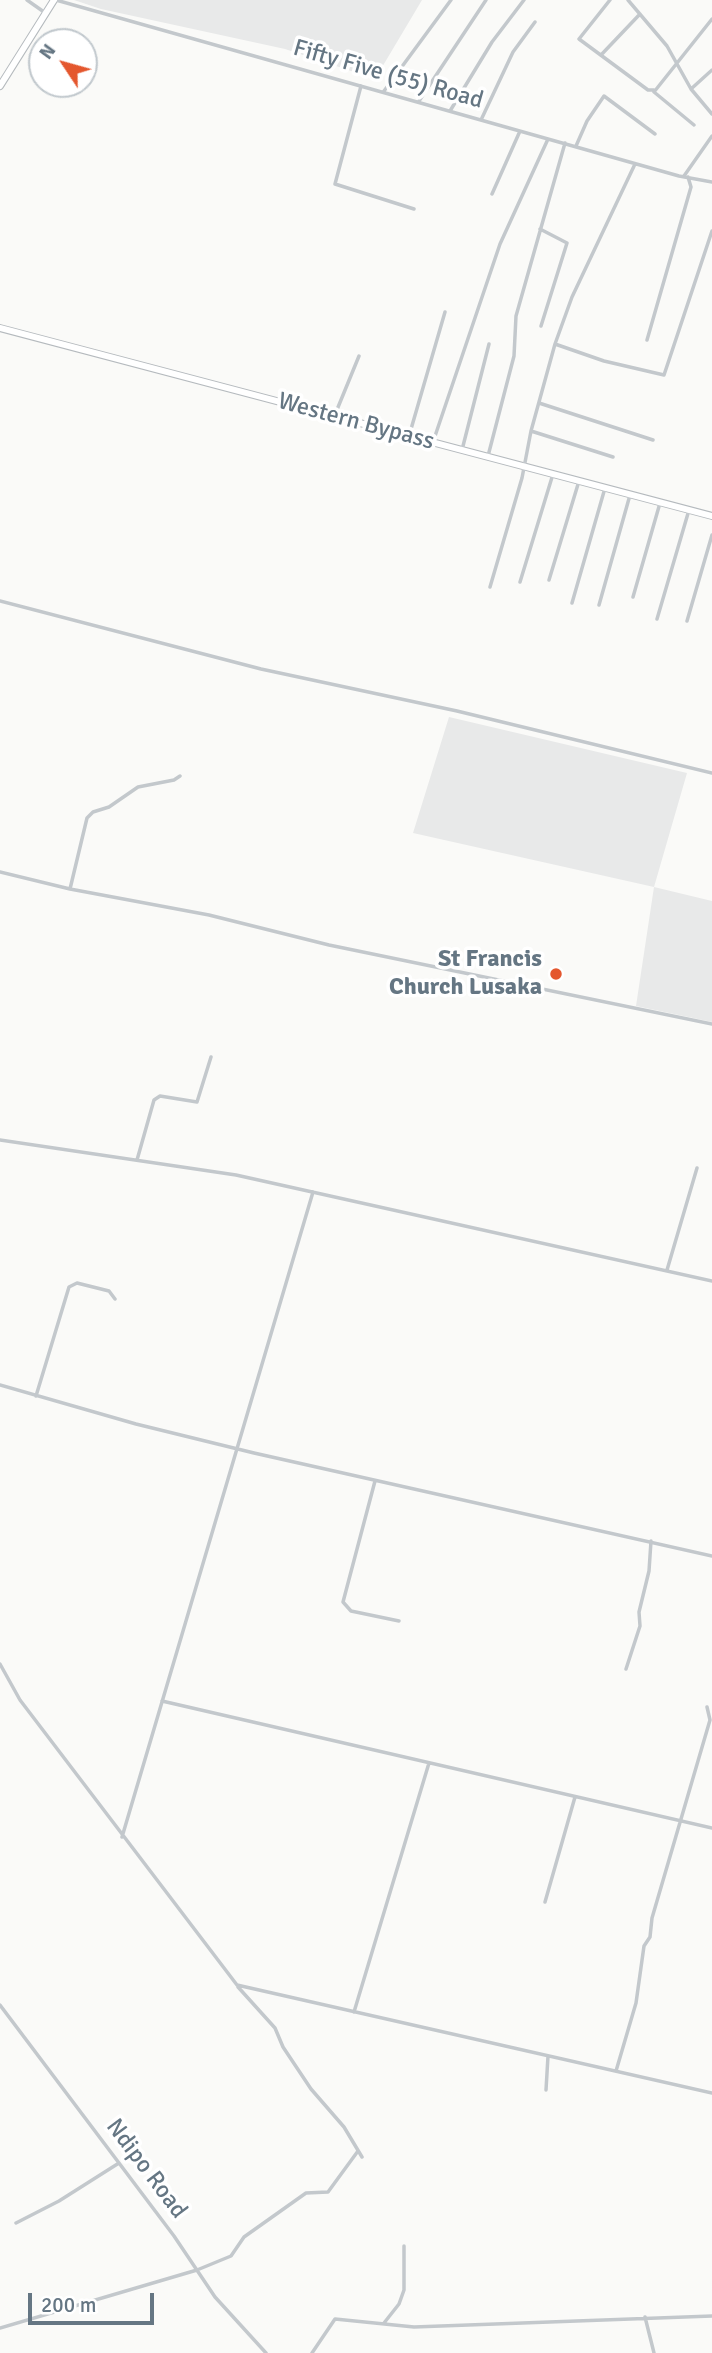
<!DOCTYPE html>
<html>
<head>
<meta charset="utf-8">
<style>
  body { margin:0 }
  #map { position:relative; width:712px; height:2353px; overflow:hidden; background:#fafaf8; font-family:Signika,sans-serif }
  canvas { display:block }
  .north { position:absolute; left:28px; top:28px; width:70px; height:70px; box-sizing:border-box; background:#fff; border:2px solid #c1c8cd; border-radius:50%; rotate:306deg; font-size:19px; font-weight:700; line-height:28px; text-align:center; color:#657683 }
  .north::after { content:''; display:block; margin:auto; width:24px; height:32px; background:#e4572e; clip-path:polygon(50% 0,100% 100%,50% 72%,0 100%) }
  .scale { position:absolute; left:28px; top:2293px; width:126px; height:32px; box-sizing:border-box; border:4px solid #657683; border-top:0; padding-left:9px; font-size:21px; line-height:24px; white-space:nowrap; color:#657683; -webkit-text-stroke:5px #fff; paint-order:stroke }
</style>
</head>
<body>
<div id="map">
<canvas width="712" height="2353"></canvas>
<div class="north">N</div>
<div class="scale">200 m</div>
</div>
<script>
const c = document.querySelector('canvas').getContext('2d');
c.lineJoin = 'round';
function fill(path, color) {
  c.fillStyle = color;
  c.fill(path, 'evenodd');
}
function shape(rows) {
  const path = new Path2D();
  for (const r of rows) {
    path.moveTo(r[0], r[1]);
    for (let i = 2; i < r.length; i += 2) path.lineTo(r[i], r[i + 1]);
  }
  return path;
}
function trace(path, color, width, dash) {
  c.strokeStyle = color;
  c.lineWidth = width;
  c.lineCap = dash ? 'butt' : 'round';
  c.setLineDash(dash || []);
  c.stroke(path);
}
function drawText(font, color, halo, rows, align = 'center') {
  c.font = font + ' Signika,sans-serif';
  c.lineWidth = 7;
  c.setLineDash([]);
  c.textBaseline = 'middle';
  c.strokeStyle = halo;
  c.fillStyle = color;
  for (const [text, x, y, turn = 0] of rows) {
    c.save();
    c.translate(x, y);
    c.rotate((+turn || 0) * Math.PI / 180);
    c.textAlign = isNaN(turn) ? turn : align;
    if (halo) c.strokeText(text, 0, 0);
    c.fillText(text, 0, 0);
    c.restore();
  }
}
const built = shape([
  [74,0,422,0,375,79,285,49,101,9],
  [449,717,687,773,654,887,712,901,712,1022,636,1006,654,887,413,833]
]);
const street = shape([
  [27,0,44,12],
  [56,0,679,176,712,182],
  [610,0,579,39,648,90,654,90],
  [628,0,667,46,691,89,712,114],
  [601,55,640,14],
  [361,86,335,184,414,209],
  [691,89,712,70],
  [384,91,451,0],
  [419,101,486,0],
  [450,111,492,42,524,0],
  [481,120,513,52,535,22],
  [694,125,654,92,712,19],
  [576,146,587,121,604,96,655,134],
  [635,164,572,297,555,344,604,361,664,375,712,231],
  [684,176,712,136],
  [492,194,520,131],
  [540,229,567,243,541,326],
  [647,340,691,187,688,177],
  [539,403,653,440],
  [334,417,359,356],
  [531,431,613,457],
  [409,436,445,312],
  [433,442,500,244,548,139],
  [462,450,489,344],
  [488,456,514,356,516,316,565,143],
  [549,580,579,481],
  [520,582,553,474],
  [490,587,522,478,531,431,555,344],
  [633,597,660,503],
  [0,601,261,669,457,711,712,773],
  [572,603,605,488],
  [599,605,630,495],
  [657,619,689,510],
  [687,621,712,535],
  [0,872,70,889,209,915,329,945,712,1024],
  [70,889,87,818,93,812,109,807,138,787,174,780,180,776],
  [0,1140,236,1175,712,1281],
  [137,1160,154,1100,160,1096,197,1102,211,1057],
  [667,1270,697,1168],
  [0,1385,136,1424,254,1453,712,1556],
  [36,1396,69,1287,77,1283,109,1291,115,1299],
  [375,1481,343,1602,351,1611,399,1621],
  [0,1664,20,1700,237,1985,712,2093],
  [626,1669,640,1626,639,1612,649,1571,651,1541],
  [162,1701,712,1828],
  [122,1837,313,1192],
  [545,1902,575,1797],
  [238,1987,275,2028,283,2047,311,2089,344,2127,362,2157],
  [0,2005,174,2236,215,2297,266,2353],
  [354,2012,429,1763],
  [616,2071,636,2003,644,1946,650,1937,652,1918,710,1720,707,1707],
  [546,2090,548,2056],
  [16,2223,59,2201,119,2163],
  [645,2317,654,2353],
  [384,2323,399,2304,404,2290,404,2246],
  [0,2328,197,2270,231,2256,244,2237,306,2193,328,2192,358,2151],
  [312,2353,335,2319,414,2327,712,2316]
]);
const primary = shape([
  [0,86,54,0],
  [0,328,712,516]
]);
const markers = [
  [556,974,7,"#e4572e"]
];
const streetNames = [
  ["Fifty Five (55) Road",388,75,16],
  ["Western Bypass",356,422,15],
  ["Ndipo Road",146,2169,53]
];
const poiNames = [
  ["St Francis",542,960],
  ["Church Lusaka",542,988]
];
fill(built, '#e8e9e9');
trace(primary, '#b5babe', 8);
trace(street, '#c3c8cc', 3.5);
trace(primary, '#fff', 6);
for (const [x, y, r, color] of markers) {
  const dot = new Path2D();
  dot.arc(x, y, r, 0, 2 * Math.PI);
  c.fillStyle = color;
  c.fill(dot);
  trace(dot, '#fff', 2.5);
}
drawText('24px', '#657683', '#fff', streetNames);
drawText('bold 24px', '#657683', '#fff', poiNames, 'right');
</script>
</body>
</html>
